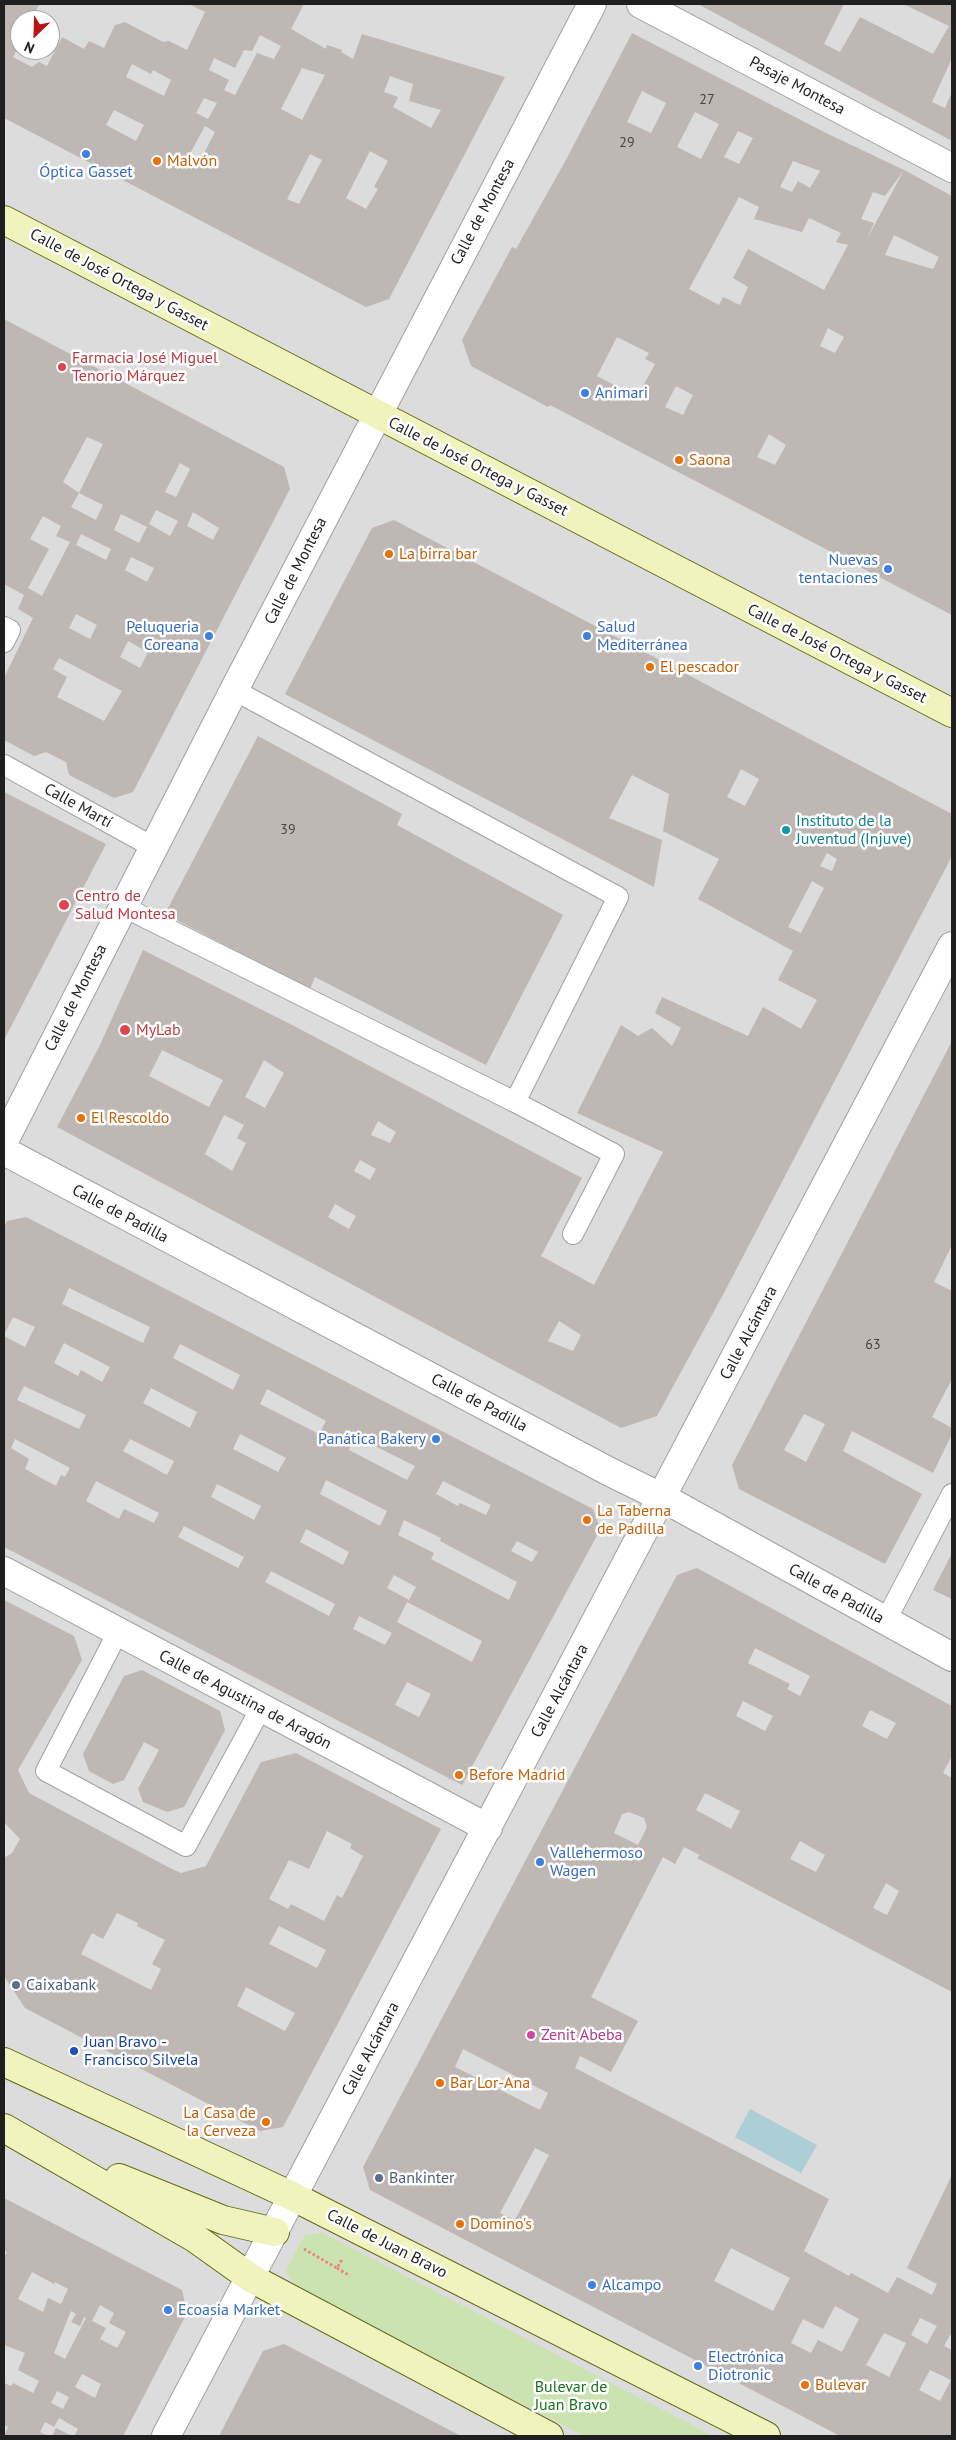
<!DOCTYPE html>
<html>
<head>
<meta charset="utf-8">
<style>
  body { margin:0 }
  #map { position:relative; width:956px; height:2440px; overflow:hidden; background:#eeebe6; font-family:"PT Sans",sans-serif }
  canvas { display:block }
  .frame { position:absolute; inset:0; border:5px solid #1f1f1f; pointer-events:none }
  .north { position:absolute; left:10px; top:10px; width:50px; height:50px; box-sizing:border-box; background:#fff; border:1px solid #a5a5a5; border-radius:50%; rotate:204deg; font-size:14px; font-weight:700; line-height:20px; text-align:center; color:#1f1f1f }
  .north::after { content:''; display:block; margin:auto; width:18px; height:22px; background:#b81518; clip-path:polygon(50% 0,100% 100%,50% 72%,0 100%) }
</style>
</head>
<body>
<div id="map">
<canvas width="956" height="2440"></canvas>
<div class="frame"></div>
<div class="north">N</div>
</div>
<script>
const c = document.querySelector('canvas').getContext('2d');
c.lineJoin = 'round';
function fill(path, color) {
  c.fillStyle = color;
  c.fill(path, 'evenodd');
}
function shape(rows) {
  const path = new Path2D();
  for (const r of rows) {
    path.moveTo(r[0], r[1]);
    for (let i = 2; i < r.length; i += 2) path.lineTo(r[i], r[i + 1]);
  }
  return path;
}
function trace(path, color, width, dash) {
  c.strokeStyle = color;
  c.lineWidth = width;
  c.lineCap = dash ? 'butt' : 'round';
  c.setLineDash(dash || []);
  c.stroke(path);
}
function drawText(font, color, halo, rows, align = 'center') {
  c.font = font + ' "PT Sans",sans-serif';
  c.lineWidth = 5;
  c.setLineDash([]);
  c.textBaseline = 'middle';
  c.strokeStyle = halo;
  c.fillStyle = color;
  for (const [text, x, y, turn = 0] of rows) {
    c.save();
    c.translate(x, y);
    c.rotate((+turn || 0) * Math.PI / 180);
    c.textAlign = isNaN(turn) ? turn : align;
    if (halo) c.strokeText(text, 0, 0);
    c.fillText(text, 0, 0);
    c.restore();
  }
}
const residential = shape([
  [4,4,952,4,952,2436,4,2436],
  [20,20,50,20,50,50,20,50]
]);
const grass = shape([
  [323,2233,713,2436,584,2436,295,2285,286,2270,305,2235]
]);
const water = shape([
  [750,2109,817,2145,801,2173,735,2137]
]);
const building = shape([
  [4,4,39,4,32,20,20,20,20,44,13,57,32,67,39,62,47,66,62,37,84,49,89,41,104,48,115,25,125,22,163,42,169,41,187,50,205,12,189,4,304,4,291,29,326,49,327,45,342,50,341,52,353,59,362,34,505,77,389,299,366,307,4,118],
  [260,35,281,46,274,59,257,53,235,95,224,90,229,80,209,70,214,58,235,68,244,50,252,51],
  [132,64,151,74,153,70,171,80,164,96,126,77],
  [302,68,325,75,302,120,281,109],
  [390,76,413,84,409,101,441,110,431,128,393,107,398,97,384,92],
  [204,98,217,103,208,119,196,113],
  [114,110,144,125,136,141,106,125],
  [205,126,215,132,197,167,186,161],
  [370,151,388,161,374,187,378,189,366,209,346,198],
  [310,154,322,160,299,204,287,199],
  [698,4,844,4,824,44,840,52,860,17,933,54,949,26,903,4,952,4,952,58,932,102,945,108,952,92,952,141],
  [632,33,826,133,904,170,885,196,873,192,861,219,874,223,867,239,904,170,952,196,952,615,550,405,548,407,471,366,462,340,512,247,516,249,567,158],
  [642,91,666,103,651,133,627,122],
  [695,112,719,124,701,159,677,147],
  [738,131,753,138,739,164,724,157],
  [793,161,820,171,810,188,798,181,792,192,780,187],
  [739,197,759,207,754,219,802,232,809,218,841,233,836,242,848,245,824,290,748,249,733,278,748,287,740,305,723,297,719,305,689,289],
  [894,235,939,257,933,269,885,255],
  [828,328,844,337,835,353,820,346],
  [617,337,649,353,645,359,655,364,637,397,597,376],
  [676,386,693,395,683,415,665,407],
  [769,434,786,445,775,465,757,457],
  [4,319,284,467,290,489,133,792,114,798,69,775,66,762,46,752,34,756,4,740,4,678,33,618,18,609,24,595,4,584],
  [87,437,103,444,79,493,63,482],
  [180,463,190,469,176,497,165,492],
  [79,493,103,505,96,520,71,507],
  [156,510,178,521,170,536,149,524],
  [193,512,219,528,213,540,187,526],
  [121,514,147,527,139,543,114,530],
  [43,516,61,526,56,536,70,542,42,596,28,588,49,549,30,539],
  [81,534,111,549,106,560,76,545],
  [131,557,154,568,147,582,125,570],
  [76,614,97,625,90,639,69,628],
  [128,641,148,652,140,668,120,657],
  [59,658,122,691,104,721,57,697,67,677,53,669],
  [394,520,952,814,952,856,725,1291,657,1416,621,1428,57,1127,99,1047,143,950,296,1027,582,1178,541,1256,594,1285,663,1152,577,1113,621,1025,638,1036,652,1028,672,1046,681,1028,655,1013,662,997,748,1036,763,1007,801,1029,817,1000,778,980,793,951,698,899,719,859,663,831,669,794,632,775,609,818,662,840,654,887,285,694,372,528],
  [741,769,759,779,745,806,727,797],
  [827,853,837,859,832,871,820,866],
  [812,881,824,888,801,933,788,927],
  [162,1050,223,1080,209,1107,149,1076],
  [264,1060,284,1073,265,1108,245,1097],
  [224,1115,244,1125,237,1138,246,1143,232,1171,205,1154],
  [378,1121,396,1132,390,1143,371,1135],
  [360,1160,376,1169,370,1180,354,1171],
  [335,1204,356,1216,349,1229,328,1217],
  [559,1321,581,1335,573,1351,548,1341],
  [258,736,402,814,397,825,563,915,486,1065,315,977,310,989,165,914],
  [4,792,106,844,4,1040],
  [952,1041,952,1245,934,1282,952,1291,952,1379,932,1417,952,1428,952,1434,933,1473,852,1431,843,1451,922,1494,885,1564,739,1489,732,1465],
  [804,1414,825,1424,806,1462,784,1450],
  [26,1217,593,1509,600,1530,462,1785,4,1547,4,1336,25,1347,35,1327,13,1317,4,1335,4,1227,7,1221],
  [69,1288,150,1327,143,1343,62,1304],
  [64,1343,110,1367,102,1382,81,1370,78,1376,54,1363],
  [180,1344,240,1375,233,1390,173,1358],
  [24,1386,86,1415,79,1429,17,1400],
  [151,1388,197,1412,190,1428,143,1403],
  [267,1389,326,1421,319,1434,260,1404],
  [240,1434,286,1458,278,1472,233,1449],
  [355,1436,415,1466,407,1480,349,1450],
  [15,1439,70,1468,65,1477,61,1475,56,1486,25,1469,29,1459,11,1448],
  [130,1439,174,1461,167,1475,123,1451],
  [326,1480,387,1511,380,1526,320,1494],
  [96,1481,159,1513,154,1523,124,1509,119,1519,86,1501],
  [443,1481,491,1505,486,1515,460,1503,458,1506,436,1494],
  [217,1484,261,1506,254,1520,211,1497],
  [404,1520,441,1538,440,1541,517,1582,509,1600,431,1559,434,1553,398,1535],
  [184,1526,244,1557,238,1568,178,1537],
  [306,1529,349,1552,343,1565,300,1542],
  [517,1541,538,1552,532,1562,511,1551],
  [271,1571,335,1604,329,1616,265,1582],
  [394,1575,416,1587,409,1600,387,1588],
  [407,1602,482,1641,472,1662,397,1622],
  [359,1616,392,1633,385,1645,353,1629],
  [407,1682,431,1694,419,1717,395,1705],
  [952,1553,952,1599,933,1590],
  [697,1568,952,1706,952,1756,943,1773,952,1778,952,1992,697,1858,700,1855,684,1847,675,1864,663,1857,591,1997,638,2021,611,2072,580,2056,575,2068,829,2199,804,2251,849,2276,851,2273,888,2293,897,2277,932,2295,937,2284,907,2268,952,2175,952,2336,950,2335,944,2346,952,2350,952,2436,840,2436,370,2190,363,2167,677,1575],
  [755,1648,810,1676,800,1696,787,1689,790,1684,748,1663],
  [743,1701,773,1716,765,1731,736,1716],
  [870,1710,896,1723,887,1739,862,1726],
  [705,1793,740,1811,731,1829,696,1810],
  [629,1812,644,1818,647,1827,638,1845,614,1833,622,1814],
  [800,1841,825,1855,816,1872,790,1859],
  [886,1883,899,1891,887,1915,873,1908],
  [463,2049,548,2093,540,2110,455,2067],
  [535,2148,549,2155,515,2220,500,2213],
  [731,2248,790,2278,773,2311,714,2281],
  [835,2306,859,2319,842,2352,818,2340,811,2353,791,2343,803,2319,823,2329],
  [920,2318,937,2326,927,2344,911,2335],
  [884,2333,906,2343,889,2377,866,2365],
  [930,2370,951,2380,940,2401,919,2390],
  [4,1600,74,1636,82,1660,18,1770,29,1793,168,1867,181,1873,206,1866,261,1762,296,1753,441,1829,283,2127,260,2131,25,2008,4,1976,4,1858,12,1853,20,1839,4,1822],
  [327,1831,352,1844,350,1848,363,1856,342,1898,337,1895,324,1921,291,1904,288,1909,269,1899,289,1860,309,1869],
  [117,1913,138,1923,137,1926,165,1940,152,1964,161,1969,151,1990,81,1954,92,1933,103,1939],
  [279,1926,326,1950,317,1968,269,1944],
  [246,1987,295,2013,285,2031,237,2006],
  [142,1670,220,1711,225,1730,184,1807,167,1812,143,1802,138,1789,159,1750,144,1742,124,1780,113,1784,89,1771,83,1754,124,1676],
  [4,2198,182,2290,187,2313,123,2436,74,2436,78,2429,59,2418,54,2427,45,2422,40,2432,48,2436,4,2436,8,2427,4,2425,4,2383,11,2386,13,2383,33,2393,39,2381,18,2370,25,2353,4,2345,4,2257,7,2252,4,2250],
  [32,2272,54,2284,55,2282,68,2289,61,2304,48,2298,43,2312,18,2299],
  [100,2305,114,2313,109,2323,126,2332,117,2348,100,2339,106,2328,92,2321],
  [71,2311,76,2314,71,2322,80,2326,84,2317,86,2318,65,2359,54,2353],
  [82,2374,101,2384,95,2398,75,2387],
  [57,2391,69,2397,63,2409,51,2403],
  [284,2344,344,2375,461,2436,219,2436,263,2351],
  [56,2428,72,2436,52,2436]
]);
const path = shape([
  [304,2249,337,2268,341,2261,343,2263],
  [337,2268,350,2276]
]);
const lane = shape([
  [4,627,10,630,4,642],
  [4,765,153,847],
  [122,906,515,1102,618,897,234,690],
  [515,1102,614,1154,573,1234],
  [885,1622,952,1494],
  [118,1632,46,1771,186,1846,261,1708]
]);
const street = shape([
  [641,4,952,168],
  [4,1141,234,690,592,4],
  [4,1151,610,1472,663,1498,952,1657],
  [4,1571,488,1828],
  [166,2436,952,946]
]);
const secondary = shape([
  [4,220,952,713],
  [4,2062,294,2197,766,2436],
  [4,2128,195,2238,251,2278,549,2436],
  [119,2178,223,2220,275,2232]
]);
const markers = [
  [86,154,5,"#3f7fe0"],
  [157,161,5,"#e8710a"],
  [62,367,5,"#e0444e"],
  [585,393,5,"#3f7fe0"],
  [679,460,5,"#e8710a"],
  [389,554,5,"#e8710a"],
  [888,569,5,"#3f7fe0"],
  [209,636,5,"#3f7fe0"],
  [587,636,5,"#3f7fe0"],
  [650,667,5,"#e8710a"],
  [786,830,5,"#0f9aa8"],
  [64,905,6,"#e0444e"],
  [125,1030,6,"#e0444e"],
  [81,1118,5,"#e8710a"],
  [436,1439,5,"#3f7fe0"],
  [587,1520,5,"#e8710a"],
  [459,1775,5,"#e8710a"],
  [540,1862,5,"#3f7fe0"],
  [16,1985,5,"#5c6f8a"],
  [531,2035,5,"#d1479c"],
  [74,2051,5,"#1a4fb4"],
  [440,2083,5,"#e8710a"],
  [266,2122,5,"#e8710a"],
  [379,2178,5,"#5c6f8a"],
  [460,2224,5,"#e8710a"],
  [592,2285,5,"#3f7fe0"],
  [168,2310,5,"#3f7fe0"],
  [698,2366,5,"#3f7fe0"],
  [805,2385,5,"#e8710a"]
];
const numberNames = [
  ["27",707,100],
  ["29",627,143],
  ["39",288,830],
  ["63",873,1345]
];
const streetNames = [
  ["Pasaje Montesa",797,86,28],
  ["Calle de Montesa",483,212,-62],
  ["Calle de José Ortega y Gasset",119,280,28],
  ["Calle de José Ortega y Gasset",478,467,27],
  ["Calle de Montesa",296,571,-63],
  ["Calle de José Ortega y Gasset",837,654,27],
  ["Calle Martí",78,806,29],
  ["Calle de Montesa",76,998,-63],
  ["Calle de Padilla",120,1214,28],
  ["Calle Alcántara",749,1333,-62],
  ["Calle de Padilla",479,1403,28],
  ["Calle de Padilla",836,1594,29],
  ["Calle Alcántara",560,1691,-62],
  ["Calle de Agustina de Aragón",245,1700,28],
  ["Calle Alcántara",371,2049,-62],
  ["Calle de Juan Bravo",387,2244,27]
];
const foodNames = [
  ["Malvón",167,161],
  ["Saona",689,460],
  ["La birra bar",399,554],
  ["El pescador",660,667],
  ["El Rescoldo",91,1118],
  ["La Taberna",597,1511],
  ["de Padilla",597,1529],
  ["Before Madrid",469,1775],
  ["Bar Lor-Ana",450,2083],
  ["La Casa de",256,2113,"right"],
  ["la Cerveza",256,2131,"right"],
  ["Domino's",470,2224],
  ["Bulevar",815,2385]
];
const shopNames = [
  ["Óptica Gasset",86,172,"center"],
  ["Animari",595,393],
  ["Nuevas",878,560,"right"],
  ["tentaciones",878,578,"right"],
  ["Peluqueria",199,627,"right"],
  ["Coreana",199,645,"right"],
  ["Salud",597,627],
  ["Mediterránea",597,645],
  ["Panática Bakery",426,1439,"right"],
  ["Vallehermoso",550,1853],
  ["Wagen",550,1871],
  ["Alcampo",602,2285],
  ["Ecoasia Market",178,2310],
  ["Electrónica",708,2357],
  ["Diotronic",708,2375]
];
const healthNames = [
  ["Farmacia José Miguel",72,358],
  ["Tenorio Márquez",72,376],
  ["Centro de",75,896],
  ["Salud Montesa",75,914],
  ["MyLab",136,1030]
];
const cultureNames = [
  ["Instituto de la",796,821],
  ["Juventud (Injuve)",796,839]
];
const serviceNames = [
  ["Caixabank",26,1985],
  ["Bankinter",389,2178]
];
const hotelNames = [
  ["Zenit Abeba",541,2035]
];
const transitNames = [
  ["Juan Bravo -",84,2042],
  ["Francisco Silvela",84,2060]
];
const parkNames = [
  ["Bulevar de",571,2387],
  ["Juan Bravo",571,2405]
];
fill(residential, '#dcdcdc');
fill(grass, '#cbe3b1');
fill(water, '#abced7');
fill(building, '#beb7b3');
trace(lane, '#a0a0a0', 22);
trace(street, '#a0a0a0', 30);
trace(secondary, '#636b10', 30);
trace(path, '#eb847a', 3, [2.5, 2.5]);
trace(lane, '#fff', 20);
trace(street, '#fff', 28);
trace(secondary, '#f1f3bf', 28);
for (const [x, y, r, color] of markers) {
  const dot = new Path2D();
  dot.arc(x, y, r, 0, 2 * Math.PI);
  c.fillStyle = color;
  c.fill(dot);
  trace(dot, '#fff', 2);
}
drawText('14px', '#474544', null, numberNames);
drawText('16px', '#1f1f1f', '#fff', streetNames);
drawText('16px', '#c56008', '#fff', foodNames, 'left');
drawText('16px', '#366cbe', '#fff', shopNames, 'left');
drawText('16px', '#be3a42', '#fff', healthNames, 'left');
drawText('16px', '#0d838f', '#fff', cultureNames, 'left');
drawText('16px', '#4e5e75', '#fff', serviceNames, 'left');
drawText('16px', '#b23c85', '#fff', hotelNames, 'left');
drawText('16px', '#164399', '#fff', transitNames, 'left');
drawText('16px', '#17721d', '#fff', parkNames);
</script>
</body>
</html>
